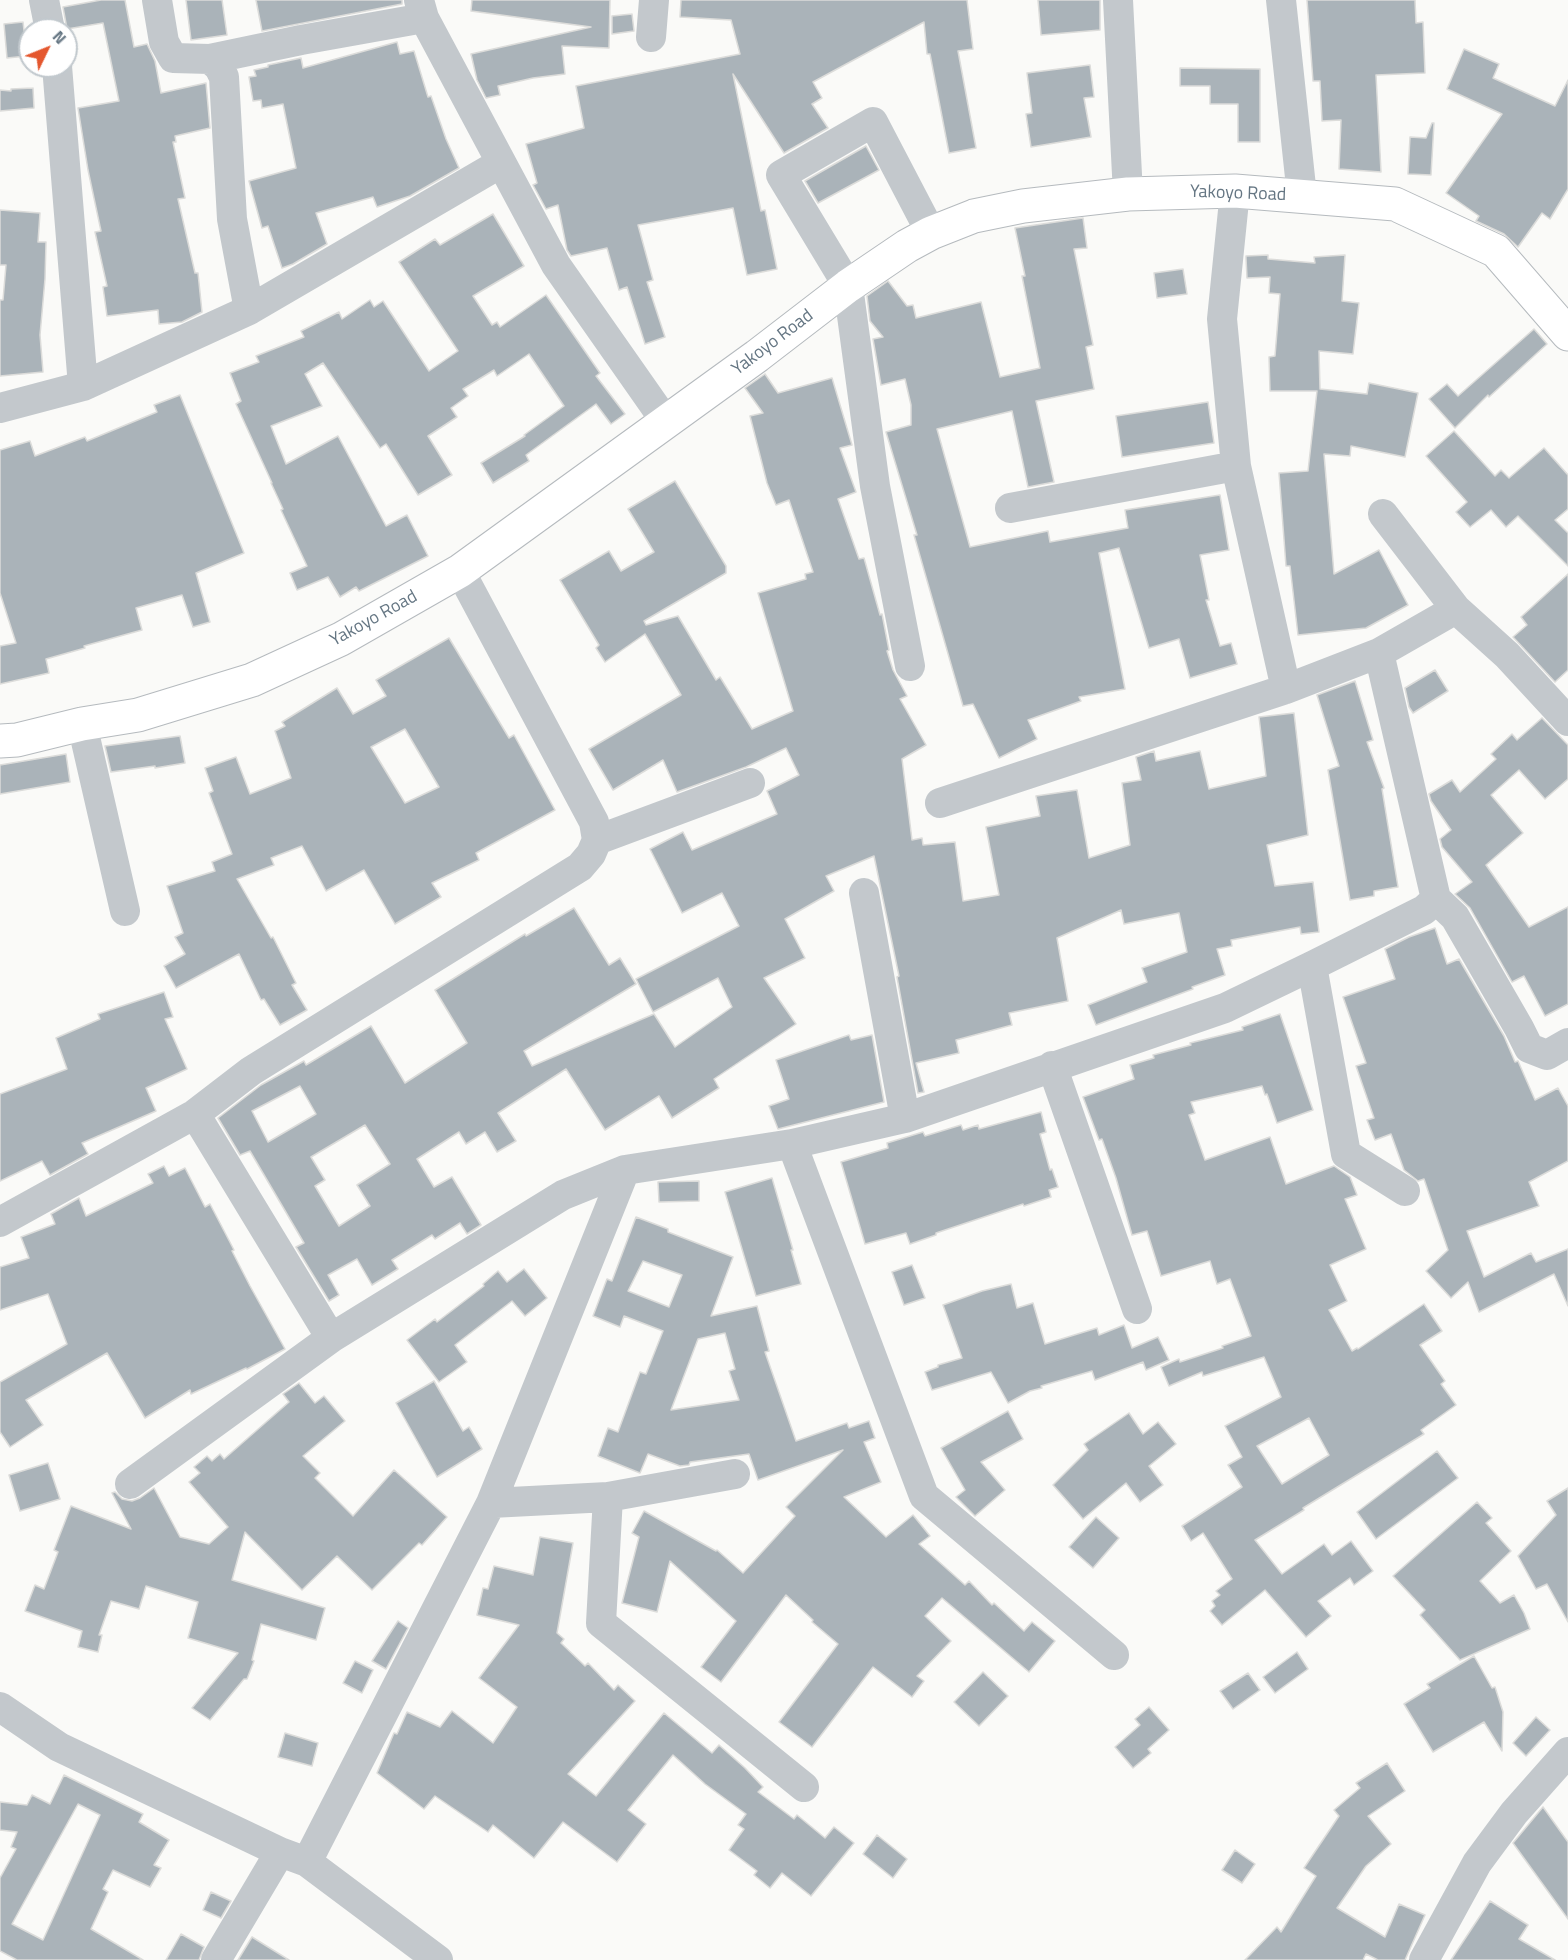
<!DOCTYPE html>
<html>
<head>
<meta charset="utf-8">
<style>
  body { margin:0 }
  #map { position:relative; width:1568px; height:1960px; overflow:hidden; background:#fafaf8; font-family:"Titillium Web",sans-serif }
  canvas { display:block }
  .north { position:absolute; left:18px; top:18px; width:60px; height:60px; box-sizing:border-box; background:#fff; border:2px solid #c1c8cd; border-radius:50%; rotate:47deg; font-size:16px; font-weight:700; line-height:24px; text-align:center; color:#657683 }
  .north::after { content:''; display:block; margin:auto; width:21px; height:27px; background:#e4572e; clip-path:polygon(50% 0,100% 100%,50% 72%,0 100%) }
</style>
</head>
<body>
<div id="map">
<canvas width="1568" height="1960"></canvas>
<div class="north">N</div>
</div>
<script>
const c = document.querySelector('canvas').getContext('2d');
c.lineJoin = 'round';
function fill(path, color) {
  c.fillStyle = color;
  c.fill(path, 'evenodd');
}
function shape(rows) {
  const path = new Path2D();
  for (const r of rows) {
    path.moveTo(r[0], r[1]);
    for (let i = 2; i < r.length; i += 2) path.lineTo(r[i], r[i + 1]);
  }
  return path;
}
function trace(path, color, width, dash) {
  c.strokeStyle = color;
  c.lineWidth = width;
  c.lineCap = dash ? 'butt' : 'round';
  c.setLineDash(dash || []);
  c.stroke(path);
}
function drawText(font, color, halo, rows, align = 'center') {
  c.font = font + ' "Titillium Web",sans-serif';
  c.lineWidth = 6;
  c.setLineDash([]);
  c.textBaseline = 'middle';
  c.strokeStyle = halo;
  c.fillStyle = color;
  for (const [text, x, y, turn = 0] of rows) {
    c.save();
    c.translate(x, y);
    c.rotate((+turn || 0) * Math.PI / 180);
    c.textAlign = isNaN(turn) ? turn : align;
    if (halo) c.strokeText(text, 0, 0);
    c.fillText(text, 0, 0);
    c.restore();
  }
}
const building = shape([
  [101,0,125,0,134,47,147,44,155,61,161,93,206,83,210,128,175,136,176,142,173,142,185,198,178,199,195,273,198,273,202,312,182,322,159,324,158,310,107,316,103,287,107,286,95,232,101,231,88,170,78,108,119,101,103,23,67,29,63,7,101,0],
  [186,0,222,0,227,35,191,40,186,0],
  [256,0,402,0,402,4,262,31,256,0],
  [472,0,610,0,609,48,562,46,565,74,533,78,498,86,500,95,486,98,477,80,471,54,591,27,471,11,472,0],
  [681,0,967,0,973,49,958,51,976,148,949,153,930,54,927,54,924,22,813,82,822,98,812,104,828,128,784,153,733,74,761,211,765,210,777,269,747,275,733,208,638,225,653,280,647,282,665,337,645,344,627,287,619,290,607,248,571,256,567,250,558,205,546,209,533,185,537,183,526,144,584,128,576,86,740,54,731,20,680,17,681,0],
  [1038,0,1100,0,1100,30,1041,35,1038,0],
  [1307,0,1415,0,1416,23,1423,22,1425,73,1376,75,1381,172,1339,169,1341,120,1322,121,1320,81,1313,81,1307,0],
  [632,14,634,31,612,34,612,16,632,14],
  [23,22,27,56,7,58,4,24,23,22],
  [397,42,400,54,414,51,428,97,431,96,446,139,459,168,410,196,377,207,373,197,316,213,327,244,293,264,282,268,268,226,262,228,249,181,296,168,283,104,262,108,261,100,253,101,249,77,256,76,254,70,268,67,268,65,301,58,303,68,397,42],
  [1464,49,1499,64,1493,78,1555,106,1568,80,1568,189,1550,219,1542,213,1518,247,1504,234,1476,221,1479,216,1446,193,1502,114,1447,89,1464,49],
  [1090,65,1094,97,1084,98,1091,137,1031,147,1026,114,1032,113,1027,73,1090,65],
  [1180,68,1260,69,1260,142,1238,142,1238,104,1210,104,1210,86,1180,86,1180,68],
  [33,88,34,108,0,111,0,90,11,91,11,89,33,88],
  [1432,123,1434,123,1431,175,1408,174,1410,137,1426,138,1432,123],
  [866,146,879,170,818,203,805,181,866,146],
  [0,210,40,213,38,242,46,242,45,279,40,335,43,372,0,376,0,300,3,300,6,265,0,265,0,210],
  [493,214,524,266,473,296,492,325,497,322,500,327,546,295,600,373,596,376,625,414,611,424,596,404,526,455,529,461,493,483,481,463,525,436,524,435,564,406,529,354,497,376,494,370,463,389,468,396,451,408,457,417,428,436,452,475,418,495,386,444,380,448,323,363,305,374,322,406,271,426,286,464,338,436,386,526,407,515,428,556,359,591,356,587,340,597,328,577,297,590,290,573,307,566,281,510,283,509,271,483,272,483,236,404,241,401,230,373,259,362,256,356,304,337,301,331,339,312,342,319,370,300,374,307,383,301,429,371,458,351,399,262,435,239,440,245,493,214],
  [1083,218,1087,248,1074,249,1093,345,1086,347,1094,389,1036,401,1054,482,1028,487,1012,411,937,429,970,547,1048,531,1050,542,1128,528,1125,510,1220,495,1229,550,1200,555,1209,600,1206,600,1220,646,1231,643,1237,664,1190,678,1179,639,1149,648,1119,548,1099,553,1125,689,1079,697,1081,701,1028,720,1037,739,999,758,973,704,963,706,914,535,917,535,886,432,911,425,911,405,905,379,881,385,873,339,883,337,870,321,867,296,888,281,907,306,913,305,916,318,981,302,1000,377,1040,368,1022,276,1025,276,1015,228,1083,218],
  [1268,255,1268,259,1315,263,1314,257,1345,255,1342,301,1359,303,1353,354,1319,351,1320,389,1367,394,1369,383,1418,393,1405,457,1351,446,1350,456,1324,454,1334,574,1379,550,1408,605,1366,628,1298,635,1290,566,1286,566,1279,473,1308,471,1317,391,1270,391,1269,357,1275,356,1280,294,1269,293,1270,277,1247,278,1246,258,1246,256,1268,255],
  [1183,269,1187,294,1157,298,1154,273,1183,269],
  [1534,329,1547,344,1489,397,1488,395,1455,428,1429,399,1447,384,1458,396,1534,329],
  [765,374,778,393,832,378,852,445,840,448,856,492,838,499,859,559,864,558,880,615,882,614,889,650,887,651,893,670,907,696,900,699,926,745,902,759,912,840,922,838,923,845,955,842,963,901,999,895,986,827,1040,816,1036,796,1077,790,1089,858,1130,845,1122,783,1141,780,1136,757,1154,751,1156,761,1200,751,1209,789,1266,776,1259,717,1294,713,1308,835,1267,845,1275,886,1313,882,1319,932,1301,934,1300,927,1231,940,1232,946,1217,949,1225,975,1192,987,1193,989,1096,1025,1088,1005,1147,982,1142,968,1187,952,1179,913,1124,924,1121,910,1057,938,1068,1001,1009,1013,1012,1025,956,1040,959,1053,916,1063,924,1092,918,1093,897,977,899,976,874,856,826,876,834,891,785,919,805,958,764,978,796,1024,714,1079,719,1088,672,1118,659,1096,605,1130,566,1069,498,1113,516,1141,497,1152,485,1132,466,1144,459,1132,417,1159,434,1187,452,1177,481,1225,467,1234,460,1223,435,1239,432,1235,392,1260,398,1269,372,1285,357,1259,328,1275,339,1295,329,1301,296,1247,304,1243,250,1151,240,1155,218,1118,261,1085,304,1061,306,1065,371,1026,405,1083,467,1043,435,990,525,934,526,936,574,908,609,965,620,958,636,984,524,1051,532,1066,654,1014,675,1047,732,1007,718,978,653,1012,636,979,739,926,722,893,682,913,650,849,683,832,692,850,777,814,767,791,799,775,786,748,746,767,677,792,663,760,613,790,589,749,681,695,645,634,605,662,596,648,599,645,560,580,609,551,621,571,654,552,628,509,675,481,726,566,726,573,644,621,646,625,678,616,716,680,720,677,752,729,793,711,758,593,806,579,805,574,813,572,789,500,776,505,767,483,750,416,763,413,745,388,765,374],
  [300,1086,316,1114,268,1142,252,1111,300,1086],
  [365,1125,390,1164,357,1185,370,1206,339,1226,315,1186,325,1180,311,1157,365,1125],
  [180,395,244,553,196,573,210,622,193,627,182,595,136,608,142,630,84,646,85,648,46,659,49,673,0,684,0,646,16,643,0,593,0,450,30,441,35,456,85,437,87,441,157,412,154,405,180,395],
  [1208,402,1214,443,1122,457,1116,416,1208,402],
  [1454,431,1495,476,1501,470,1509,478,1544,448,1568,475,1568,509,1555,520,1568,533,1568,566,1518,516,1506,527,1491,510,1470,527,1456,512,1467,502,1426,456,1454,431],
  [1568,574,1568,670,1555,682,1513,637,1527,625,1521,617,1568,574],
  [449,638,509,738,514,735,555,810,476,853,479,860,432,883,441,897,395,924,364,870,326,891,302,846,271,858,274,865,237,879,271,938,273,937,296,983,292,985,307,1010,280,1025,264,999,261,1000,239,954,176,988,164,966,185,954,175,937,183,933,167,886,215,871,212,862,232,854,209,793,213,791,205,768,236,757,250,794,291,778,275,731,285,726,282,722,337,688,353,714,386,696,376,680,449,638],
  [405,729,439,787,405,803,371,747,405,729],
  [1435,670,1448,691,1413,713,1409,707,1405,688,1435,670],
  [1355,681,1373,740,1367,742,1384,788,1382,789,1398,887,1374,891,1374,896,1350,900,1328,770,1339,766,1317,695,1355,681],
  [1542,718,1568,745,1568,779,1545,799,1519,770,1491,795,1523,833,1486,865,1529,927,1568,907,1568,1004,1545,1016,1524,976,1512,982,1470,908,1455,894,1472,882,1442,847,1440,839,1451,830,1431,801,1429,794,1452,780,1460,792,1496,759,1491,754,1512,734,1517,740,1542,718],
  [180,736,185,763,155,768,155,766,111,772,105,746,180,736],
  [66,754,70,782,0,794,0,765,66,754],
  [1435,928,1447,964,1459,959,1504,1036,1515,1062,1518,1061,1535,1100,1558,1088,1568,1106,1568,1161,1529,1182,1539,1206,1467,1231,1484,1277,1531,1253,1536,1262,1568,1249,1568,1306,1554,1274,1479,1312,1468,1282,1451,1298,1426,1271,1448,1250,1424,1179,1418,1181,1404,1170,1391,1134,1375,1140,1367,1120,1374,1118,1356,1066,1366,1063,1343,997,1395,979,1385,949,1409,937,1435,928],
  [164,992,173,1017,165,1019,187,1069,146,1088,156,1111,82,1143,88,1154,50,1175,42,1161,0,1181,0,1094,67,1069,56,1038,100,1019,98,1014,164,992],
  [1280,1014,1313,1110,1277,1123,1267,1094,1265,1095,1262,1086,1191,1102,1195,1113,1189,1115,1205,1160,1270,1137,1286,1184,1334,1166,1350,1177,1357,1195,1345,1199,1366,1249,1330,1265,1347,1301,1329,1310,1352,1351,1357,1348,1358,1349,1424,1304,1442,1331,1420,1345,1445,1381,1441,1384,1456,1405,1421,1430,1424,1434,1303,1508,1304,1510,1255,1540,1282,1574,1324,1544,1332,1555,1351,1541,1373,1571,1354,1585,1350,1578,1318,1601,1331,1616,1306,1637,1265,1590,1222,1625,1210,1611,1215,1606,1212,1601,1220,1595,1216,1591,1232,1579,1203,1533,1191,1541,1182,1526,1242,1487,1228,1465,1242,1457,1225,1426,1281,1397,1264,1357,1203,1376,1202,1372,1169,1386,1161,1367,1179,1359,1180,1362,1223,1348,1222,1346,1251,1336,1230,1279,1217,1284,1210,1261,1161,1276,1147,1231,1132,1235,1116,1178,1102,1139,1099,1140,1083,1097,1134,1079,1130,1065,1154,1058,1153,1055,1191,1045,1190,1043,1243,1030,1242,1027,1280,1014],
  [1309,1418,1329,1455,1282,1484,1257,1446,1309,1418],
  [849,1035,851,1040,872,1035,884,1102,778,1129,769,1106,789,1099,776,1060,849,1035],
  [1041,1112,1046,1132,1040,1134,1050,1170,1052,1169,1058,1187,1049,1190,1051,1197,1024,1206,1023,1204,936,1233,936,1235,910,1244,906,1233,865,1244,841,1162,888,1148,887,1143,923,1132,925,1136,961,1125,963,1130,978,1125,979,1129,1041,1112],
  [164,1166,169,1176,185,1168,205,1207,210,1204,234,1250,232,1251,250,1286,285,1349,247,1369,246,1368,191,1394,190,1390,145,1418,107,1353,26,1400,43,1425,10,1447,0,1432,0,1382,67,1344,48,1294,0,1310,0,1267,29,1258,21,1237,55,1224,51,1214,79,1198,86,1216,153,1183,148,1174,164,1166],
  [772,1178,793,1250,791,1250,801,1284,756,1296,725,1192,772,1178],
  [699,1181,699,1201,659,1202,658,1182,699,1181],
  [636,1217,668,1229,668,1232,733,1257,711,1316,757,1306,769,1351,765,1352,796,1441,847,1423,849,1428,869,1421,875,1438,864,1442,881,1482,844,1497,886,1537,913,1515,930,1536,919,1544,965,1585,969,1581,992,1605,994,1603,1024,1631,1032,1622,1055,1641,1029,1672,942,1598,925,1616,951,1641,917,1676,924,1681,912,1697,873,1667,812,1747,779,1722,838,1644,812,1622,813,1620,786,1595,721,1682,701,1667,736,1621,670,1561,657,1612,622,1603,639,1537,632,1533,644,1511,716,1551,717,1550,743,1573,795,1516,786,1507,843,1450,758,1480,749,1454,690,1462,689,1465,680,1466,648,1454,640,1473,598,1456,608,1428,618,1432,640,1372,646,1374,663,1331,624,1316,620,1327,593,1316,607,1279,612,1281,636,1217],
  [643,1261,682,1275,669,1307,628,1291,643,1261],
  [725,1333,735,1369,729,1371,739,1400,671,1410,698,1339,725,1333],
  [912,1265,925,1298,904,1305,892,1272,912,1265],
  [524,1269,547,1298,525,1316,512,1301,455,1345,467,1362,439,1382,407,1340,435,1319,437,1322,484,1286,483,1284,498,1271,507,1282,524,1269],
  [1011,1284,1017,1308,1033,1303,1045,1344,1097,1328,1099,1335,1124,1325,1132,1348,1158,1337,1169,1360,1146,1370,1143,1362,1095,1380,1092,1371,1041,1386,1042,1388,1030,1391,1008,1403,991,1372,932,1390,925,1372,938,1367,938,1365,962,1358,943,1305,982,1291,1011,1284],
  [434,1381,463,1431,469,1427,482,1449,437,1477,396,1403,434,1381],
  [299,1383,315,1403,324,1396,345,1421,303,1456,320,1473,315,1478,353,1516,394,1470,447,1517,422,1545,419,1543,372,1590,337,1556,302,1590,245,1532,232,1580,325,1608,316,1640,261,1624,252,1660,254,1661,247,1679,244,1679,210,1720,192,1708,238,1653,188,1638,198,1602,146,1586,139,1609,111,1601,99,1635,102,1635,98,1652,78,1647,82,1631,25,1611,35,1585,44,1589,58,1552,54,1550,71,1506,131,1529,112,1493,115,1492,122,1499,132,1501,140,1498,154,1488,180,1537,209,1544,228,1527,189,1482,200,1473,194,1467,207,1456,212,1461,220,1454,224,1459,289,1402,283,1394,299,1383],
  [1008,1411,1023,1439,981,1462,1005,1490,975,1516,956,1497,965,1490,941,1448,1008,1411],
  [1129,1413,1143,1434,1158,1422,1176,1444,1149,1466,1163,1485,1140,1502,1126,1483,1083,1519,1053,1485,1088,1450,1084,1444,1129,1413],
  [1437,1451,1458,1478,1376,1539,1357,1512,1437,1451],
  [48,1463,60,1499,20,1511,9,1475,48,1463],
  [1568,1488,1568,1622,1547,1584,1536,1589,1518,1556,1556,1515,1547,1501,1568,1488],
  [1477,1502,1492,1518,1486,1523,1511,1551,1480,1581,1500,1603,1514,1595,1524,1613,1530,1629,1460,1660,1420,1615,1425,1610,1393,1576,1477,1502],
  [1096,1517,1119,1538,1093,1568,1069,1547,1096,1517],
  [540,1537,573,1543,557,1633,564,1639,561,1643,585,1666,588,1663,614,1690,618,1685,635,1701,568,1774,596,1796,664,1713,712,1753,719,1745,745,1768,763,1787,758,1792,794,1819,797,1815,825,1838,834,1827,854,1843,811,1896,782,1873,770,1888,754,1875,757,1871,729,1850,744,1829,738,1825,746,1814,705,1784,673,1755,628,1810,646,1824,617,1862,563,1822,534,1858,493,1825,488,1832,435,1796,424,1809,377,1773,394,1733,397,1734,407,1712,440,1727,452,1711,493,1743,517,1707,479,1678,519,1625,477,1615,483,1588,488,1589,494,1566,533,1575,540,1537],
  [398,1621,408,1628,386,1669,372,1661,398,1621],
  [1297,1652,1308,1669,1275,1693,1263,1677,1297,1652],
  [1474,1656,1492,1688,1495,1687,1503,1712,1502,1751,1484,1722,1433,1752,1404,1704,1430,1688,1427,1684,1474,1656],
  [355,1661,373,1670,362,1693,343,1683,355,1661],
  [983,1672,1008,1696,979,1726,954,1702,983,1672],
  [1248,1673,1260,1690,1233,1709,1220,1691,1248,1673],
  [1149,1707,1169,1730,1148,1749,1151,1753,1133,1768,1115,1747,1140,1725,1135,1719,1149,1707],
  [1536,1717,1550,1730,1526,1756,1513,1743,1536,1717],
  [285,1733,318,1743,312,1766,278,1757,285,1733],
  [1387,1763,1405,1791,1368,1816,1391,1844,1366,1866,1337,1908,1385,1937,1399,1904,1425,1915,1405,1960,1378,1960,1366,1954,1363,1960,1245,1960,1277,1927,1281,1932,1316,1876,1304,1868,1339,1816,1334,1810,1360,1788,1356,1783,1387,1763],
  [64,1775,143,1814,139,1822,169,1840,154,1865,161,1868,150,1887,113,1870,103,1889,108,1892,91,1929,143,1960,17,1960,0,1951,0,1878,16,1849,11,1847,17,1832,0,1830,0,1802,27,1805,32,1795,50,1804,64,1775],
  [78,1804,100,1815,43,1940,12,1924,78,1804],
  [1543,1807,1568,1842,1568,1919,1513,1843,1543,1807],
  [877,1835,907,1859,893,1878,863,1854,877,1835],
  [1235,1850,1255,1864,1242,1883,1222,1870,1235,1850],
  [211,1892,231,1901,221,1918,203,1910,211,1892],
  [1490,1901,1528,1925,1519,1939,1555,1960,1451,1960,1490,1901],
  [181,1934,204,1947,199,1960,166,1960,181,1934],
  [252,1937,289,1960,238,1960,252,1937]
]);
const minor = shape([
  [44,0,50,30],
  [157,0,164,42,173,58,210,59,219,67,224,77,232,219,249,310],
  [419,0,424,18,556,265,666,422],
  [1118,0,1128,194],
  [1281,0,1302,196],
  [651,37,654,0],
  [210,59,301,40,424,18],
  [57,66,83,386],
  [1235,191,1222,319,1236,466,1286,689],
  [0,408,83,386,249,310,501,163],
  [1010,508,1236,466],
  [1383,514,1456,609,1507,655,1568,721],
  [1379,653,1436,899,1455,917,1519,1028,1529,1048,1547,1055,1568,1043],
  [910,666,875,486,848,286,781,175,873,122,931,233],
  [82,724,125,911],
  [940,803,1286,689,1379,653,1456,609],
  [597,840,750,783],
  [864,893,905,1118],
  [1312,966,1346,1154,1405,1191],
  [1052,1066,1137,1309],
  [195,1114,331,1338],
  [792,1144,924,1496,1114,1655],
  [0,1222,195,1114,251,1071,580,867,591,854,597,840,594,822,460,571],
  [130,1484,331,1338,563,1195,625,1170,792,1144,905,1118,1225,1008,1312,966,1424,910,1436,899],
  [608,1497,601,1623,804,1787],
  [491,1503,608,1497,735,1474],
  [0,1707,59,1747,280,1852,307,1862,438,1960],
  [307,1862,491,1503,625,1170],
  [216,1960,280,1852],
  [1424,1960,1477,1863,1514,1813,1568,1752]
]);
const major = shape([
  [0,741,17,740,82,724,138,715,252,680,341,639,460,571,757,356,848,286,907,246,931,233,974,216,1023,206,1128,194,1235,191,1395,204,1496,251,1568,334]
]);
const streetNames = [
  ["Yakoyo Road",1238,194,2],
  ["Yakoyo Road",773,343,-37],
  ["Yakoyo Road",374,619,-29]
];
fill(building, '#aab3b9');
trace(building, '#dcdcda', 1.5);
trace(major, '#b5babe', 35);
trace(minor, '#c3c8cc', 30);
trace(major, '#fff', 33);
drawText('18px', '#657683', '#fff', streetNames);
</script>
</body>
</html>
